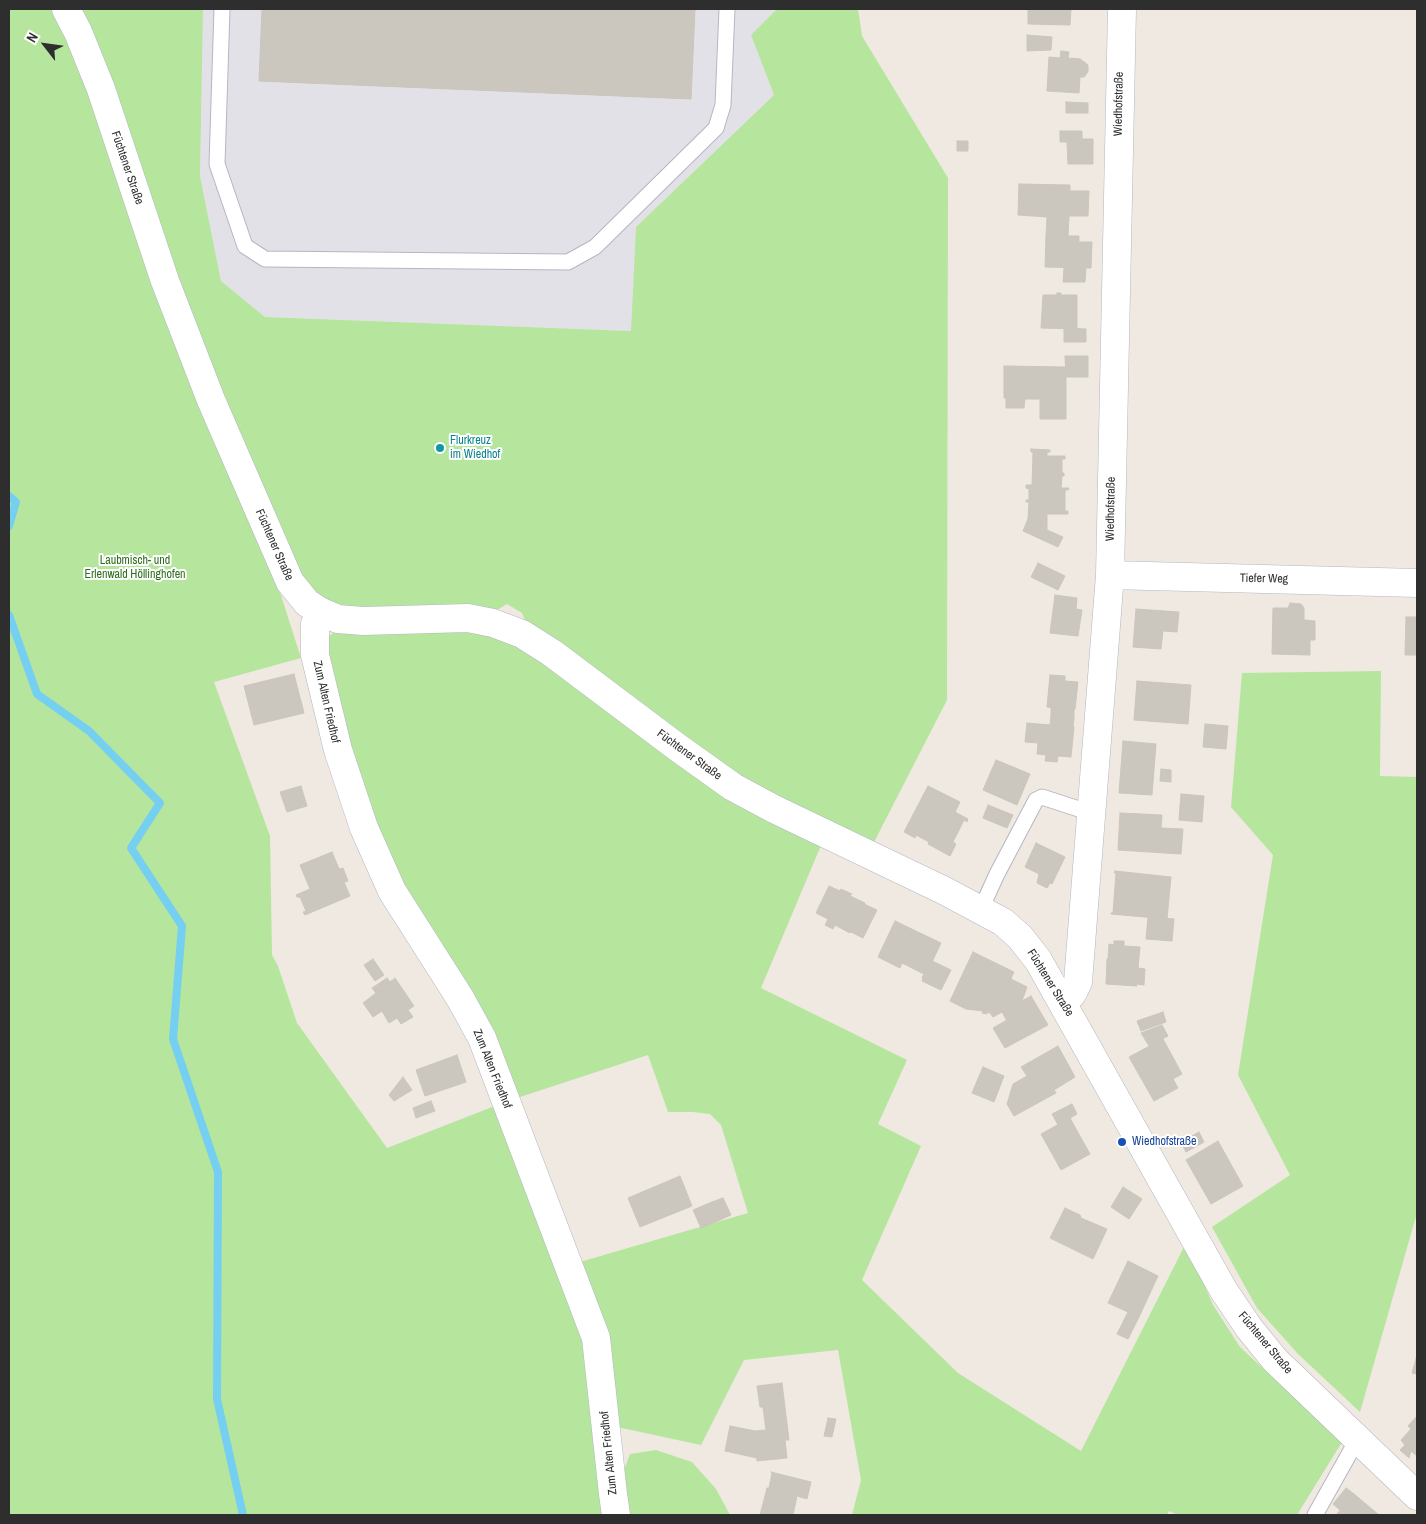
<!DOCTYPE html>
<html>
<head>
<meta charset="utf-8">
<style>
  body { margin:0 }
  #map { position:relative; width:1426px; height:1524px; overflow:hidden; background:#efe9e1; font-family:"Archivo Narrow",sans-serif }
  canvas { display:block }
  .frame { position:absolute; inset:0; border:10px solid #2e2e2e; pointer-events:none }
  .north { position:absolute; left:20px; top:20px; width:50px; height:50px; -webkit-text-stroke:4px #fff; paint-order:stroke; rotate:300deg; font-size:14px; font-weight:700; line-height:20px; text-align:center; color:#2e2e2e }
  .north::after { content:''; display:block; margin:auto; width:18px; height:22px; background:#2e2e2e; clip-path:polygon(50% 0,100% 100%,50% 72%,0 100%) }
</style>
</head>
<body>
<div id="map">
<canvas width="1426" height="1524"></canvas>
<div class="frame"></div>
<div class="north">N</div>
</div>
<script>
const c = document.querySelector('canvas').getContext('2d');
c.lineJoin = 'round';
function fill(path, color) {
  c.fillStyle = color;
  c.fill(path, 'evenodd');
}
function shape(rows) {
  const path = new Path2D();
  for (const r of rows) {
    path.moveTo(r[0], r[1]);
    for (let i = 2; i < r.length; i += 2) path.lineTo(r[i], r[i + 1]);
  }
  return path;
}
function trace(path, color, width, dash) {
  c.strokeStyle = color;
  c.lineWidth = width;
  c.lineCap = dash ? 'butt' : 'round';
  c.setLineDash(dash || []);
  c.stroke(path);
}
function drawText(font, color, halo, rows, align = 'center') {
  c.font = font + ' "Archivo Narrow",sans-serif';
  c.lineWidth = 4;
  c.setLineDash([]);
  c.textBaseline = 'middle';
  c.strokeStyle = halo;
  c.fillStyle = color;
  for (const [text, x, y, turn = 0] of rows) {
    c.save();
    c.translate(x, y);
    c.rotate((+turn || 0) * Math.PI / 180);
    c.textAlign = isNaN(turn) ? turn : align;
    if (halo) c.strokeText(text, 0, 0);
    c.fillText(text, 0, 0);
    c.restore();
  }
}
const industrial = shape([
  [203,9,777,9,751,35,774,95,636,227,632,331,265,317,221,281,200,176]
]);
const green = shape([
  [9,9,203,9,200,176,221,281,265,317,631,331,636,227,774,95,751,35,777,9,858,9,862,36,948,178,947,700,872,846,786,808,527,625,522,613,507,604,492,613,351,612,278,586,301,658,214,682,270,836,272,955,278,966,297,1023,387,1148,500,1104,582,1337,605,1515,9,1515],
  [451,628,488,634,516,644,822,843,761,988,907,1060,878,1124,921,1146,862,1280,958,1373,1081,1451,1186,1243,1213,1305,1240,1347,1342,1442,1297,1515,1178,1515,1169,1511,1167,1515,852,1515,861,1480,838,1350,744,1360,701,1445,617,1427,580,1262,748,1213,721,1125,710,1114,693,1112,668,1112,648,1055,511,1100,396,884,323,660,326,638,336,631],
  [1381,671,1380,776,1417,777,1417,1213,1360,1412,1298,1354,1257,1308,1212,1227,1290,1175,1238,1075,1273,855,1231,807,1242,673],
  [656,1450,692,1462,716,1489,730,1515,628,1515,622,1475,630,1454]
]);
const stream = shape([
  [9,496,16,502,9,526],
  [9,615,37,694,89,731,160,803,131,848,182,926,173,1039,218,1172,217,1399,243,1515]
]);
const building = shape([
  [262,9,695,9,691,99,259,81,262,9],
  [1028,9,1071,9,1070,25,1028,24,1028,9],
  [1027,35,1052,37,1051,50,1027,51,1027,35],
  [1061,51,1069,52,1068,58,1081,59,1081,61,1083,61,1088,65,1088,72,1084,77,1080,77,1079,93,1047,91,1049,57,1060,58,1061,51],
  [1066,102,1088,103,1088,113,1066,113,1066,102],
  [1060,131,1082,131,1082,139,1093,139,1093,164,1068,164,1067,142,1060,142,1060,131],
  [957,141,968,141,968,151,957,151,957,141],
  [1019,184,1070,185,1070,191,1089,191,1088,216,1069,216,1068,236,1046,236,1047,217,1018,215,1019,184],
  [1046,236,1079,236,1079,242,1092,242,1091,268,1045,267,1046,236],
  [1064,268,1086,268,1085,282,1063,282,1064,268],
  [1057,293,1061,293,1061,295,1077,295,1077,329,1041,328,1043,295,1057,295,1057,293],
  [1064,328,1086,329,1086,342,1064,342,1064,328],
  [1065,356,1088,356,1088,377,1066,377,1065,356],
  [1004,366,1066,367,1066,419,1040,419,1040,399,1025,399,1024,408,1006,408,1006,398,1004,398,1004,366],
  [1031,449,1050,450,1050,452,1047,452,1047,456,1065,456,1065,459,1062,459,1062,473,1064,473,1064,476,1062,476,1061,488,1069,488,1068,490,1065,490,1065,511,1068,511,1068,514,1047,514,1047,524,1035,524,1028,519,1029,502,1026,502,1026,500,1029,500,1029,489,1026,488,1026,485,1032,485,1033,452,1031,452,1031,449],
  [1028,519,1035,524,1047,524,1047,530,1063,537,1058,547,1023,531,1028,519],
  [1038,563,1065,576,1058,590,1031,577,1038,563],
  [1055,595,1077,598,1076,609,1082,610,1078,636,1050,633,1055,595],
  [1290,603,1301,604,1304,608,1304,620,1315,621,1315,640,1310,640,1310,655,1272,654,1273,608,1288,608,1290,603],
  [1136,609,1179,612,1177,632,1163,631,1161,649,1133,647,1136,609],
  [1406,617,1417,617,1417,655,1405,655,1406,617],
  [294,674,304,713,254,725,244,686,294,674],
  [1050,675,1065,676,1065,681,1078,682,1075,709,1047,707,1050,675],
  [1137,681,1191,685,1188,724,1134,720,1137,681],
  [1051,707,1074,709,1074,718,1051,716,1051,707],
  [1051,716,1074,718,1073,727,1050,725,1051,716],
  [1027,723,1074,727,1071,757,1058,756,1057,762,1045,761,1046,755,1037,754,1038,743,1025,742,1027,723],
  [1205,724,1228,726,1226,749,1203,747,1205,724],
  [1123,741,1156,744,1152,795,1119,793,1123,741],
  [996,760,1030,774,1017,805,983,790,996,760],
  [1161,769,1171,770,1171,782,1160,781,1161,769],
  [301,786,307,806,287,812,280,792,301,786],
  [928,786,960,802,955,812,968,819,967,822,964,820,953,842,956,844,950,856,928,844,929,842,916,835,915,838,904,832,928,786],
  [1181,794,1204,796,1203,809,1180,807,1181,794],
  [988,805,1013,815,1007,828,983,818,988,805],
  [1180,807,1203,809,1202,822,1179,820,1180,807],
  [1120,813,1162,815,1161,828,1183,829,1181,854,1118,850,1120,813],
  [1036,843,1065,857,1052,884,1050,883,1047,888,1037,883,1039,874,1025,867,1036,843],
  [332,852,339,869,343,868,348,881,344,882,350,896,305,915,303,912,306,911,300,897,297,897,296,895,310,889,300,865,332,852],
  [1115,871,1171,877,1167,919,1111,914,1111,913,1113,913,1116,873,1114,873,1115,871],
  [829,886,840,891,841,889,852,894,850,896,865,903,850,933,835,925,833,929,825,925,828,919,816,913,829,886],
  [864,904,877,910,863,938,851,932,864,904],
  [1148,917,1174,919,1172,941,1146,939,1148,917],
  [895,921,941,943,924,979,922,978,924,974,902,963,900,968,878,957,895,921],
  [1114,941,1124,941,1124,946,1140,947,1138,968,1145,969,1144,985,1136,984,1137,986,1106,984,1107,959,1108,959,1109,944,1114,945,1114,941],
  [973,952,1014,972,999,1005,1002,1012,993,1017,990,1013,987,1012,987,1014,982,1013,983,1011,966,1009,950,1001,973,952],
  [373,959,384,975,375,981,364,965,373,959],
  [932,961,951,970,941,990,922,981,932,961],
  [387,978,390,982,395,978,414,1006,408,1010,413,1017,401,1024,397,1018,389,1023,382,1011,373,1017,363,1003,376,993,372,988,387,978],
  [1011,979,1027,987,1022,1001,1002,1012,999,1005,1011,979],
  [1031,996,1048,1025,1018,1041,1002,1012,1031,996],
  [1163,1012,1166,1022,1141,1031,1137,1021,1163,1012],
  [1007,1020,1018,1041,1005,1048,993,1028,1007,1020],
  [1162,1025,1168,1036,1149,1046,1141,1033,1162,1025],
  [1163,1039,1182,1074,1173,1079,1178,1088,1154,1101,1129,1057,1163,1039],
  [1058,1046,1075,1077,1054,1090,1056,1093,1014,1116,1007,1104,1013,1084,1027,1076,1021,1067,1058,1046],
  [457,1055,466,1082,425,1096,416,1070,457,1055],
  [983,1067,1004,1076,994,1102,972,1093,983,1067],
  [403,1077,412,1090,394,1101,389,1095,403,1077],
  [431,1101,435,1111,416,1118,413,1108,431,1101],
  [1072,1104,1077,1114,1058,1125,1052,1114,1072,1104],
  [1070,1118,1090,1154,1061,1170,1041,1134,1070,1118],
  [1199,1132,1204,1142,1186,1152,1181,1142,1199,1132],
  [1218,1141,1243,1186,1211,1204,1186,1160,1218,1141],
  [680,1176,692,1206,640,1227,628,1198,680,1176],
  [1123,1187,1142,1199,1129,1219,1111,1207,1123,1187],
  [723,1198,731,1215,720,1220,712,1202,723,1198],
  [712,1202,720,1220,701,1228,693,1210,712,1202],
  [1065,1208,1080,1215,1081,1218,1107,1229,1093,1259,1050,1238,1065,1208],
  [1128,1261,1158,1276,1139,1317,1108,1303,1128,1261],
  [1128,1312,1139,1317,1128,1339,1117,1334,1128,1312],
  [1417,1355,1417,1374,1412,1373,1417,1355],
  [782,1383,789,1440,785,1440,787,1458,757,1461,755,1431,766,1430,763,1407,760,1407,757,1386,782,1383],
  [1417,1416,1417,1456,1411,1451,1409,1458,1400,1450,1405,1445,1401,1440,1411,1429,1408,1426,1417,1416],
  [828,1418,836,1419,832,1437,824,1436,828,1418],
  [730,1426,755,1431,757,1458,725,1451,730,1426],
  [771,1472,811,1482,807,1499,797,1496,793,1515,760,1515,767,1488,769,1488,772,1473,771,1472],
  [1346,1488,1354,1494,1340,1510,1333,1504,1346,1488],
  [1354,1494,1379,1515,1336,1515,1354,1494]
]);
const service = shape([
  [222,9,217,164,245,246,265,259,568,262,595,247,716,128,723,105,727,9],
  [981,909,997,874,1036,800,1042,797,1091,813],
  [1315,1515,1357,1440]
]);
const minor = shape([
  [1110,575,1417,583],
  [321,612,315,624,315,655,338,750,364,828,392,891,460,998,482,1038,596,1338,613,1494,616,1515],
  [1064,1003,1072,994,1078,982,1110,575,1122,9]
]);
const tertiary = shape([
  [66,9,78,32,101,89,165,281,211,400,290,582,307,603,321,612,338,619,363,621,468,618,493,623,522,634,552,653,677,747,733,787,774,809,945,891,1003,922,1020,937,1038,960,1224,1291,1249,1328,1275,1360,1417,1496]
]);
const markers = [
  [440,448,5,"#0f9aa8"],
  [1122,1142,5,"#1a4fb4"]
];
const streetNames = [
  ["Wiedhofstraße",1119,104,-89],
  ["Füchtener Straße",127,168,71],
  ["Wiedhofstraße",1111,509,-89],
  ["Füchtener Straße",274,545,66],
  ["Tiefer Weg",1264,579,1],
  ["Zum Alten Friedhof",326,702,77],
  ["Füchtener Straße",689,755,36],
  ["Füchtener Straße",1050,983,58],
  ["Zum Alten Friedhof",492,1069,68],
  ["Füchtener Straße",1265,1343,50],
  ["Zum Alten Friedhof",609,1453,-96]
];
const cultureNames = [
  ["Flurkreuz",450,441],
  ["im Wiedhof",450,455]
];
const parkNames = [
  ["Laubmisch- und",135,561],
  ["Erlenwald Höllinghofen",135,575]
];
const transitNames = [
  ["Wiedhofstraße",1132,1142]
];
fill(industrial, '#e3e1e8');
fill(green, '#b6e59e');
trace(stream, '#75cff0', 8);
fill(building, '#cbc7bf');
trace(building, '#cbc5ba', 1);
trace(service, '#b4b7c1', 17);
trace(minor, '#b4b7c1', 29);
trace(tertiary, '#b4b7c1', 29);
trace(service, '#fff', 15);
trace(minor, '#fff', 28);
trace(tertiary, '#fff', 28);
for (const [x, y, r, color] of markers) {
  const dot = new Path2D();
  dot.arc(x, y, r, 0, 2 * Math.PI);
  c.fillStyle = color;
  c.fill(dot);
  trace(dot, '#fff', 2);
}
drawText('12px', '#2e2e2e', '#fff', streetNames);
drawText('12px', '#0d838f', '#fff', cultureNames, 'left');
drawText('12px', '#2c6e1b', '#fff', parkNames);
drawText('12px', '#164399', '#fff', transitNames, 'left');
</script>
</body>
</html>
